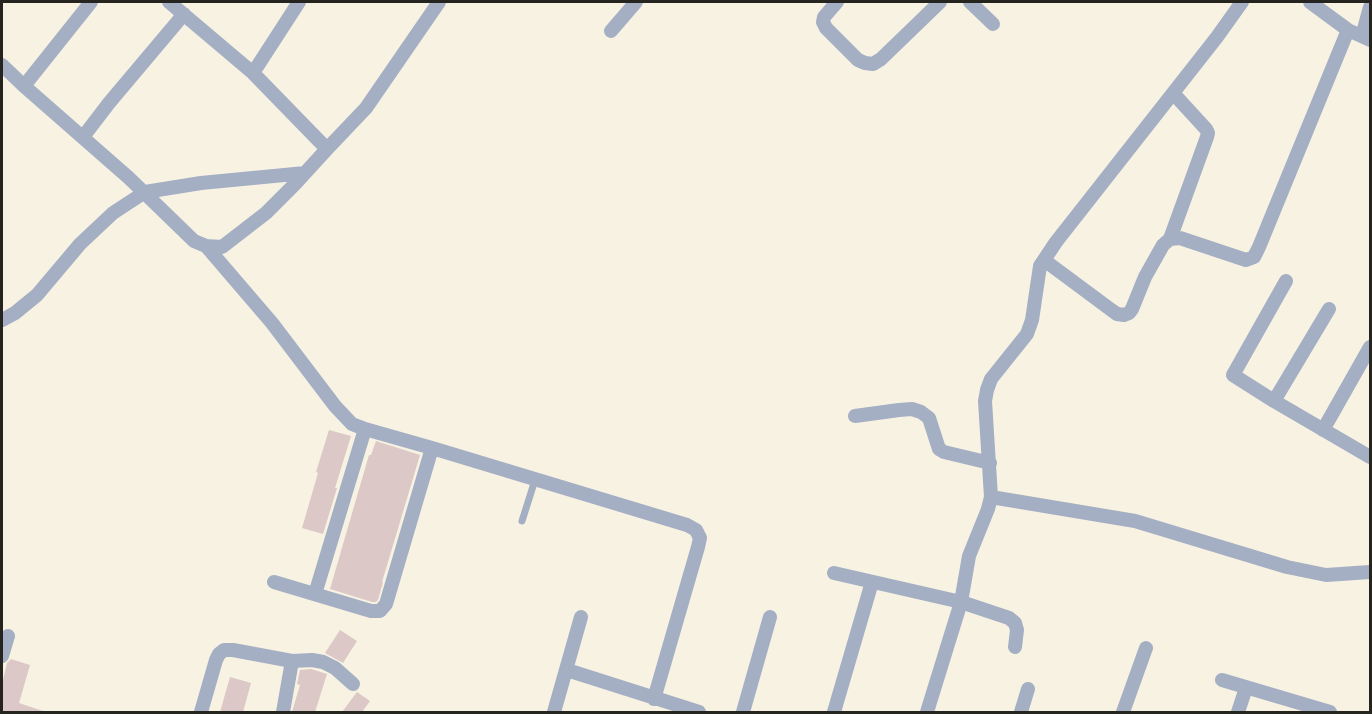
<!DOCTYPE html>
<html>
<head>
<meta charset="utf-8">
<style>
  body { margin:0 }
  #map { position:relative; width:1372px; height:714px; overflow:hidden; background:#f8f2e3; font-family:"DejaVu Sans",sans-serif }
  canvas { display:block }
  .frame { position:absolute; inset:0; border:3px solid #26241e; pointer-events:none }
</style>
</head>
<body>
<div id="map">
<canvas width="1372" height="714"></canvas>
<div class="frame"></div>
</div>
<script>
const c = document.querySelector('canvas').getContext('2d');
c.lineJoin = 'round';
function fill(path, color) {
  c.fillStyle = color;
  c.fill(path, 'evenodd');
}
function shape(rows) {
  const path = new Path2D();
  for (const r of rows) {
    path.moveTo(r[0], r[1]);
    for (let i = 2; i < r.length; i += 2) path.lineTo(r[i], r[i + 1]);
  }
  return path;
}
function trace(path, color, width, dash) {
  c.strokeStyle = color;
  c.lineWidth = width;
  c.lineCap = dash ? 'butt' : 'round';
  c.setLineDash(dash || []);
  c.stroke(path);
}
const building = shape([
  [329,430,351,436,335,488,337,488,323,534,302,528,318,473,316,472],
  [376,441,420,455,382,582,383,582,378,600,376,602,372,602,330,589,369,455,371,455],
  [340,630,357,641,343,663,325,653],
  [11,659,30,665,19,703,43,711,43,712,2,712,2,684,7,663],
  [311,669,327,674,315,712,292,712,300,685,297,684,300,670],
  [230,677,251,683,243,712,220,712],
  [357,692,370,701,362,712,342,712]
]);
const service = shape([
  [522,521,535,480]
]);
const minor = shape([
  [169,2,253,73,327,149],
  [837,2,824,17,823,22,826,28,858,60,865,63,873,64,881,59,940,2],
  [970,2,993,24],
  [1310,2,1348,30,1370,40],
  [611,31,636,2],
  [1362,36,1370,7],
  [2,65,24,86,129,178,194,241,206,246,222,247,266,213,295,184,327,149,366,108,439,2],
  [253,73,299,2],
  [24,86,91,2],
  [83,137,109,103,184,14],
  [1170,239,1207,137,1208,133,1206,129,1173,93],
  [206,246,272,323,335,406,352,424,365,429,432,448,687,525,696,530,700,538,698,547,654,699],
  [1044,260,1110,309,1117,314,1124,315,1129,313,1132,309,1145,277,1163,245,1170,239,1180,238,1246,260,1254,257,1259,247,1348,30],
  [1286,281,1233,375,1274,401,1370,457],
  [2,320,15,313,37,295,80,244,113,213,145,192,201,183,305,173],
  [1274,401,1329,309],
  [855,416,899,410,912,409,921,412,929,418,939,449,944,452,990,463],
  [1323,430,1370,347],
  [991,497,1135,521,1287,567,1326,575,1370,572],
  [834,573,961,602,1009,618,1015,623,1017,630,1015,647],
  [274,582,371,611,380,611,386,604,432,448],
  [315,594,365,429],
  [2,656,8,636],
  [567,670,699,712],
  [1222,680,1330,712],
  [201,712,216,660,219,654,224,650,233,650,292,661,312,660,323,662,335,668,353,684],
  [283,712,292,661],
  [554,712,581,617],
  [743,712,770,617],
  [834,712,872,582],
  [927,712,961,602,969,556,988,509,991,497,985,401,987,390,991,379,1027,334,1032,320,1040,266,1056,242,1217,37,1242,2],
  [1021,712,1028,689],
  [1123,712,1146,648],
  [1238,712,1246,688]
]);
fill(building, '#dbc8c7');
trace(service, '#a4afc4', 7);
trace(minor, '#a4afc4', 14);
</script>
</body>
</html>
